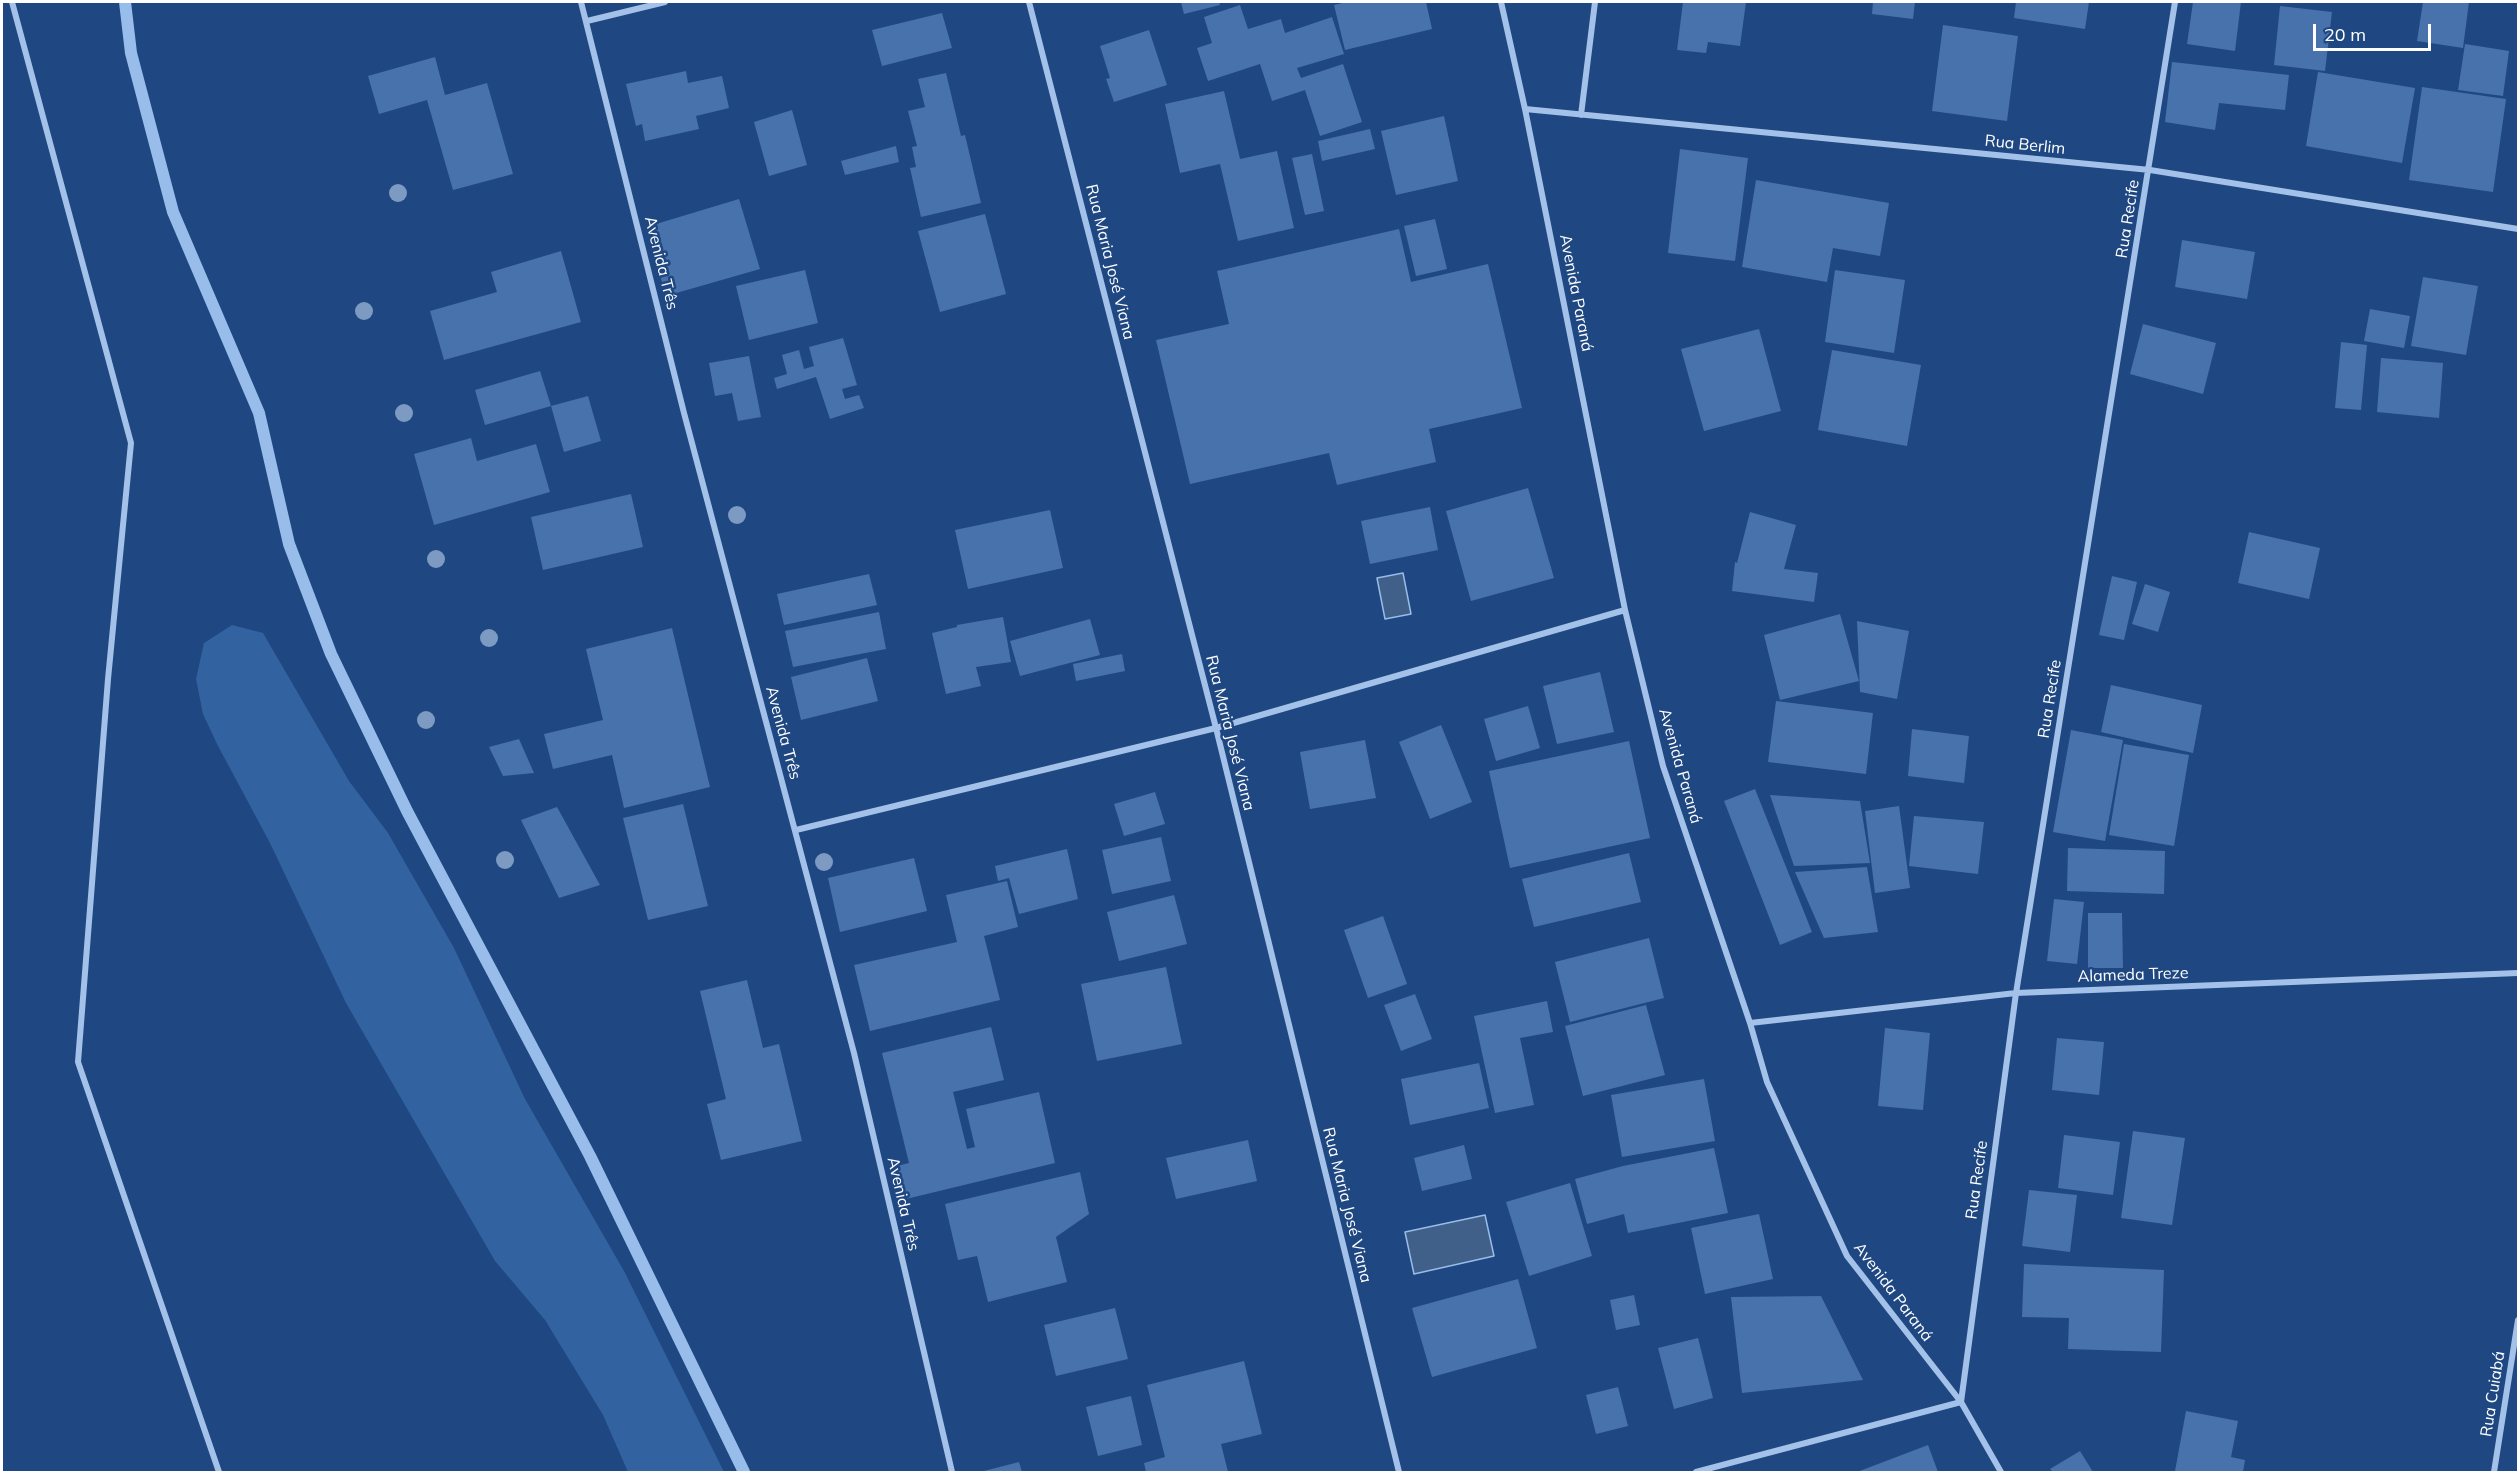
<!DOCTYPE html>
<html>
<head>
<meta charset="utf-8">
<style>
  body { margin:0 }
  #map { position:relative; width:2520px; height:1474px; overflow:hidden; background:#1f4882; font-family:Mulish,sans-serif }
  canvas { display:block }
  .frame { position:absolute; inset:0; border:3px solid #fff; pointer-events:none }
  .scale { position:absolute; left:2313px; top:24px; width:118px; height:27px; box-sizing:border-box; border:3px solid #fff; border-top:0; padding-left:8px; font-size:18px; line-height:21px; white-space:nowrap; color:#fff; -webkit-text-stroke:4px #1f4882; paint-order:stroke }
</style>
</head>
<body>
<div id="map">
<canvas width="2520" height="1474"></canvas>
<div class="frame"></div>
<div class="scale">20 m</div>
</div>
<script>
const c = document.querySelector('canvas').getContext('2d');
c.lineJoin = 'round';
function fill(path, color) {
  c.fillStyle = color;
  c.fill(path, 'evenodd');
}
function shape(rows) {
  const path = new Path2D();
  for (const r of rows) {
    path.moveTo(r[0], r[1]);
    for (let i = 2; i < r.length; i += 2) path.lineTo(r[i], r[i + 1]);
  }
  return path;
}
function trace(path, color, width, dash) {
  c.strokeStyle = color;
  c.lineWidth = width;
  c.lineCap = dash ? 'butt' : 'round';
  c.setLineDash(dash || []);
  c.stroke(path);
}
function drawText(font, color, halo, rows, align = 'center') {
  c.font = font + ' Mulish,sans-serif';
  c.lineWidth = 5;
  c.setLineDash([]);
  c.textBaseline = 'middle';
  c.strokeStyle = halo;
  c.fillStyle = color;
  for (const [text, x, y, turn = 0] of rows) {
    c.save();
    c.translate(x, y);
    c.rotate((+turn || 0) * Math.PI / 180);
    c.textAlign = isNaN(turn) ? turn : align;
    if (halo) c.strokeText(text, 0, 0);
    c.fillText(text, 0, 0);
    c.restore();
  }
}
const green = shape([
  [232,625,263,633,349,781,388,833,454,948,525,1099,624,1271,724,1472,628,1472,603,1415,545,1320,495,1261,346,1003,270,843,217,744,203,714,196,679,204,643]
]);
const water = shape([
  [1403,573,1411,614,1385,619,1377,578,1403,573],
  [1485,1215,1494,1256,1414,1274,1405,1232,1485,1215]
]);
const stream = shape([
  [125,2,131,53,173,212,259,413,289,544,331,654,407,811,590,1156,744,1472]
]);
const building = shape([
  [1181,2,1219,2,1220,5,1184,14],
  [1347,2,1426,2,1432,29,1345,50,1334,5],
  [1683,2,1746,2,1740,46,1708,42,1706,53,1677,50],
  [1873,2,1915,2,1913,19,1872,14],
  [2016,2,2089,2,2085,29,2014,18],
  [2193,2,2241,2,2235,51,2187,44],
  [2423,2,2469,2,2463,48,2417,41],
  [1240,5,1248,29,1281,19,1285,33,1332,17,1344,54,1297,68,1301,78,1343,64,1362,122,1320,136,1305,90,1272,101,1260,64,1208,81,1197,48,1212,43,1204,17],
  [2280,6,2332,12,2325,71,2274,65],
  [942,13,952,48,882,66,872,30],
  [1943,25,2018,36,2007,121,1932,111],
  [1149,30,1167,85,1114,102,1106,79,1110,78,1100,46],
  [2465,44,2509,51,2503,96,2458,90],
  [435,57,445,95,487,83,513,174,453,190,427,100,379,114,368,76],
  [2172,62,2289,75,2285,110,2219,103,2215,130,2165,122],
  [686,71,688,83,722,76,729,108,696,116,699,129,645,141,642,124,636,126,626,84],
  [2318,72,2415,88,2402,163,2306,146],
  [946,73,961,136,965,135,981,203,921,217,910,168,916,167,912,147,917,146,908,111,925,107,918,79],
  [2422,87,2506,99,2493,192,2409,180],
  [1224,91,1240,159,1277,151,1294,228,1238,241,1220,164,1180,173,1165,104],
  [792,110,807,165,769,176,754,122],
  [1444,116,1458,181,1396,195,1381,131],
  [1370,129,1375,149,1322,161,1318,141],
  [896,146,899,162,845,175,841,161],
  [1680,149,1748,158,1735,261,1668,253],
  [1312,154,1324,211,1305,215,1292,158],
  [1756,180,1889,203,1880,256,1833,248,1827,282,1742,267],
  [739,199,760,269,666,296,646,227],
  [985,214,1006,294,940,312,918,231],
  [1435,219,1447,269,1416,276,1404,226],
  [1399,229,1411,282,1488,264,1522,408,1429,429,1436,462,1337,485,1329,453,1190,484,1156,340,1229,324,1217,271],
  [2182,240,2255,252,2247,299,2175,287],
  [561,251,581,322,444,360,430,311,497,292,491,272],
  [805,270,818,323,749,340,736,286],
  [1835,270,1905,280,1894,353,1825,342],
  [2423,277,2478,286,2466,355,2411,346],
  [2370,309,2410,316,2404,348,2364,341],
  [2143,324,2216,343,2203,394,2130,374],
  [1759,329,1781,411,1704,431,1681,349],
  [843,338,857,385,842,389,845,399,859,395,864,408,830,419,816,377,777,389,774,378,787,374,782,355,799,350,804,369,814,366,809,347],
  [2341,342,2367,345,2361,410,2335,408],
  [1832,350,1921,365,1907,446,1818,430],
  [749,356,761,417,738,421,732,393,715,396,709,363],
  [2381,358,2443,363,2439,418,2377,412],
  [540,371,551,406,485,425,475,390],
  [588,396,601,441,564,452,551,406],
  [471,438,477,461,536,444,550,492,434,525,414,454],
  [1528,488,1554,578,1471,601,1446,511],
  [631,494,643,547,543,570,531,517],
  [1430,507,1438,550,1370,564,1361,521],
  [1050,510,1063,568,968,589,955,530],
  [1750,512,1796,525,1784,569,1818,573,1814,602,1732,591,1735,562,1737,563],
  [2249,532,2320,548,2309,599,2238,583],
  [869,574,877,605,784,625,777,594],
  [2112,576,2137,582,2124,640,2099,635],
  [2145,584,2170,592,2158,632,2132,624],
  [879,612,886,649,793,667,785,631],
  [1840,614,1859,681,1780,700,1764,635],
  [1003,617,1011,662,976,667,981,686,946,694,932,633,957,627,957,625],
  [1090,619,1100,655,1020,676,1010,641],
  [1857,621,1909,631,1897,699,1860,692],
  [672,628,710,787,624,808,612,755,553,769,544,734,603,720,586,649],
  [1122,654,1125,671,1076,681,1073,664],
  [867,658,878,701,801,720,791,677],
  [1600,672,1614,732,1557,744,1543,686],
  [2111,685,2202,705,2193,753,2101,732],
  [1776,701,1873,713,1866,774,1768,762],
  [1528,706,1540,748,1496,761,1484,719],
  [1441,725,1472,802,1430,819,1399,742],
  [1912,729,1969,736,1964,783,1908,776],
  [2071,730,2123,740,2105,841,2053,832],
  [519,739,534,773,503,776,489,747],
  [1365,740,1376,798,1310,809,1300,752],
  [1629,741,1650,838,1510,868,1489,771],
  [2124,744,2189,755,2174,846,2109,835],
  [1755,789,1812,932,1780,945,1724,801],
  [1155,792,1165,824,1124,836,1114,804],
  [1770,795,1860,801,1870,863,1794,866],
  [683,804,708,906,648,920,623,818],
  [1899,806,1910,888,1875,893,1865,811],
  [557,807,600,885,559,898,521,820],
  [1914,816,1984,822,1978,874,1909,866],
  [1161,837,1171,881,1112,894,1102,850],
  [2068,848,2165,851,2164,894,2067,891],
  [1067,849,1078,899,1019,914,1009,878,998,881,995,866],
  [1629,853,1641,902,1534,927,1522,879],
  [914,858,927,911,840,932,828,878],
  [1867,867,1878,932,1824,938,1795,872],
  [1007,881,1018,927,984,936,1000,1000,870,1031,854,965,957,942,946,895],
  [1174,895,1187,944,1119,961,1107,912],
  [2054,899,2084,902,2077,964,2047,961],
  [2088,913,2122,913,2123,968,2088,968],
  [1383,916,1407,984,1368,998,1344,930],
  [1649,938,1664,998,1570,1022,1555,962],
  [1166,967,1182,1044,1097,1061,1081,984],
  [747,980,763,1048,779,1044,802,1141,721,1160,707,1104,726,1099,700,991],
  [1415,994,1432,1039,1401,1051,1384,1005],
  [1547,1001,1553,1032,1520,1038,1534,1105,1495,1113,1474,1016],
  [1646,1005,1665,1075,1583,1096,1565,1026],
  [991,1027,1004,1080,953,1092,967,1149,975,1147,966,1109,1039,1092,1055,1163,906,1199,897,1166,909,1163,882,1053],
  [1885,1028,1930,1033,1923,1110,1878,1106],
  [2057,1038,2104,1042,2099,1095,2052,1090],
  [1479,1063,1489,1108,1410,1125,1401,1079],
  [1704,1079,1715,1141,1622,1157,1611,1095],
  [2133,1131,2185,1138,2172,1225,2121,1218],
  [2064,1135,2120,1142,2113,1195,2058,1188],
  [1248,1140,1257,1181,1176,1199,1166,1158],
  [1464,1145,1472,1179,1422,1191,1414,1158],
  [1714,1148,1728,1213,1628,1233,1624,1214,1587,1224,1575,1179,1623,1166],
  [1080,1172,1089,1214,1056,1237,1067,1282,988,1302,977,1256,958,1260,945,1204],
  [1570,1183,1592,1256,1529,1276,1506,1202],
  [2029,1190,2077,1195,2070,1252,2022,1246],
  [1759,1214,1773,1279,1705,1294,1691,1228],
  [2024,1264,2164,1270,2161,1352,2068,1349,2069,1318,2022,1317],
  [1518,1279,1537,1348,1432,1377,1412,1308],
  [1634,1295,1640,1325,1616,1330,1610,1300],
  [1821,1296,1863,1380,1742,1393,1731,1297],
  [1115,1308,1128,1359,1056,1376,1044,1325],
  [1698,1338,1713,1398,1674,1409,1658,1348],
  [1244,1361,1262,1434,1221,1444,1228,1472,1146,1472,1144,1463,1165,1457,1147,1385],
  [1618,1387,1628,1426,1596,1434,1586,1395],
  [1131,1396,1142,1445,1098,1456,1086,1407],
  [2186,1411,2238,1421,2231,1457,2245,1460,2243,1472,2175,1471],
  [1928,1445,1938,1472,1857,1472],
  [2080,1451,2093,1472,2053,1472,2050,1469],
  [1019,1462,1022,1472,980,1472]
]);
const street = shape([
  [12,2,131,443,108,679,78,1062,219,1472],
  [581,2,684,413,854,1053,952,1472],
  [1029,2,1216,728,1399,1472],
  [1501,2,1525,109,1625,610,1663,766,1750,1023,1767,1082,1847,1256,1961,1402,2001,1472],
  [587,21,665,2],
  [1525,109,2150,170,2518,229],
  [1581,115,1595,2],
  [796,830,1216,728,1625,610],
  [1750,1023,2016,993,2518,973],
  [1696,1472,1961,1402,2016,993,2175,2],
  [2494,1472,2518,1320]
]);
const trees = [
  [398,193],
  [364,311],
  [404,413],
  [737,515],
  [436,559],
  [489,638],
  [426,720],
  [505,860],
  [824,862]
];
const streetNames = [
  ["Rua Berlim",2025,145,6],
  ["Rua Recife",2128,219,-81],
  ["Rua Maria José Viana",1110,262,76],
  ["Avenida Três",661,263,76],
  ["Avenida Paraná",1576,293,79],
  ["Rua Recife",2050,699,-81],
  ["Avenida Três",783,733,75],
  ["Rua Maria José Viana",1230,733,76],
  ["Avenida Paraná",1680,766,74],
  ["Alameda Treze",2133,975,-2],
  ["Rua Recife",1977,1180,-82],
  ["Avenida Três",903,1204,77],
  ["Rua Maria José Viana",1347,1205,76],
  ["Avenida Paraná",1893,1292,53],
  ["Rua Cuiabá",2493,1394,-81]
];
fill(green, '#3262a0');
fill(water, '#405f89');
trace(water, '#98bdea', 1.5);
trace(stream, '#98bdea', 12);
fill(building, '#4772ab');
trace(street, '#a4c2e9', 6);
c.fillStyle = '#7c9ac2';
for (const [x, y] of trees) {
  c.beginPath();
  c.arc(x, y, 9, 0, 2 * Math.PI);
  c.fill();
}
drawText('16px', '#fff', '#1f4882', streetNames);
</script>
</body>
</html>
